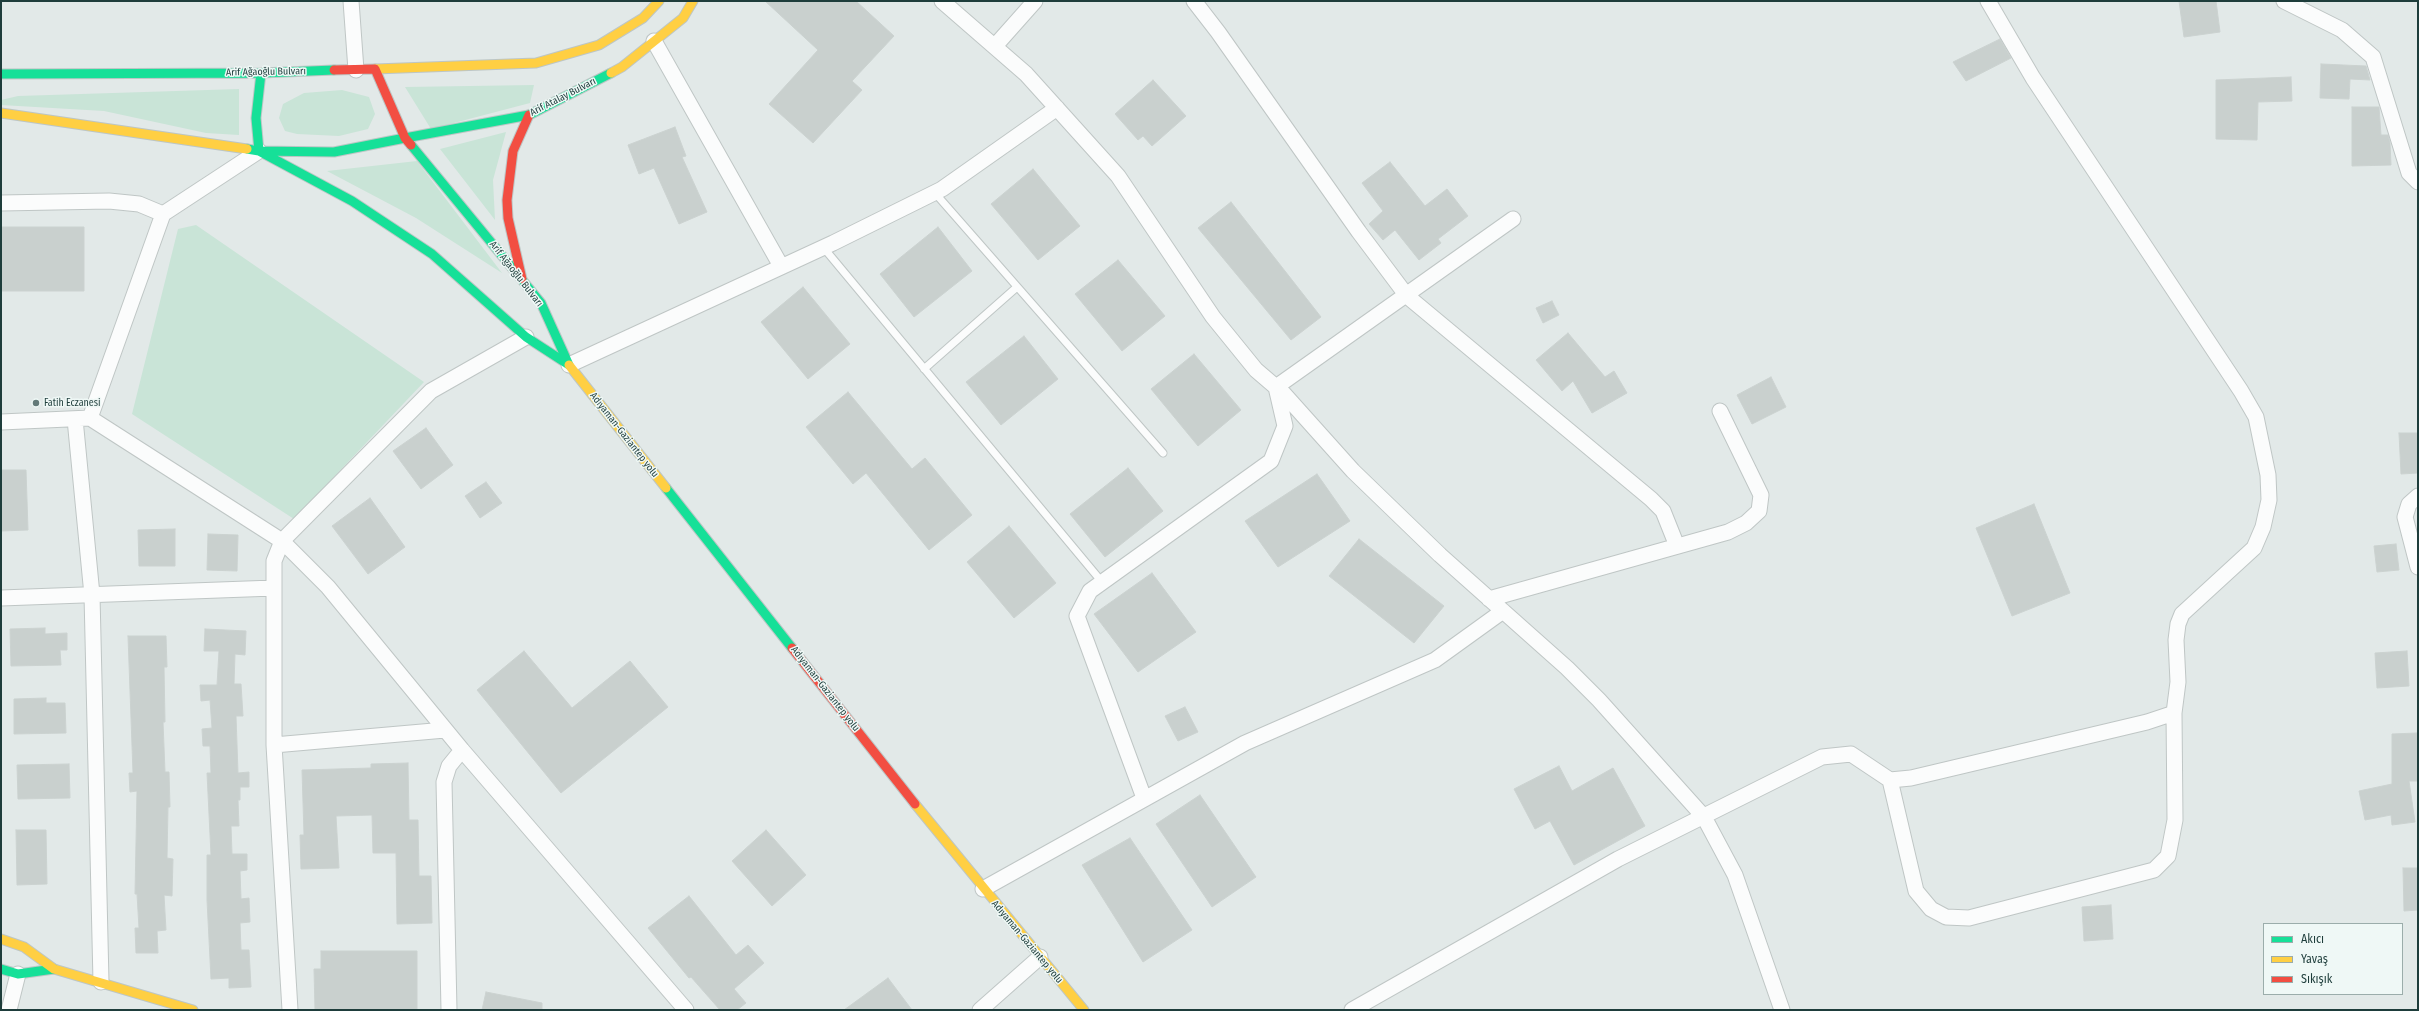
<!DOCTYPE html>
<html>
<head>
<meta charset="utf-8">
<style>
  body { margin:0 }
  #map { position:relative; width:2419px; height:1011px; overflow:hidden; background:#e2e9e8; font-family:"Fira Sans Condensed",sans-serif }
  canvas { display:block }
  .frame { position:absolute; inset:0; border:2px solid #1e3d3b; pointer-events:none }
  .legend { position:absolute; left:2263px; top:923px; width:140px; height:72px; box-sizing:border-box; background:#eff8f6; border:1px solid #9badab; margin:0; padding:5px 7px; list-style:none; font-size:12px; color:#1e3d3b }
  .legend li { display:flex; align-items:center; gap:8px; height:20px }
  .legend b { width:20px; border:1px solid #9badab }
</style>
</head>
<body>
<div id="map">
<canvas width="2419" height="1011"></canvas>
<div class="frame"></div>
<ul class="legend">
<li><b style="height:5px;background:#16e098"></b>Akıcı</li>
<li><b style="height:5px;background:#ffcf43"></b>Yavaş</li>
<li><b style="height:5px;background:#f24e42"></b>Sıkışık</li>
</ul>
</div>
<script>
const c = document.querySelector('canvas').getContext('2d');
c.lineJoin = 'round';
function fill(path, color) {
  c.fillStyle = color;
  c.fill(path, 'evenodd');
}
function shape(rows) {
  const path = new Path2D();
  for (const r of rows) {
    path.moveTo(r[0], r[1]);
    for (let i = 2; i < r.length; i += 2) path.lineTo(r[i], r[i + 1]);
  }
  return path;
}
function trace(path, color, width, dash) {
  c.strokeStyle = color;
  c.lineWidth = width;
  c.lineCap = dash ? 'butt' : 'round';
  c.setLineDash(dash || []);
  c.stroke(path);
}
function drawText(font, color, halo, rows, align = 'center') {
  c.font = font + ' "Fira Sans Condensed",sans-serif';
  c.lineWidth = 3;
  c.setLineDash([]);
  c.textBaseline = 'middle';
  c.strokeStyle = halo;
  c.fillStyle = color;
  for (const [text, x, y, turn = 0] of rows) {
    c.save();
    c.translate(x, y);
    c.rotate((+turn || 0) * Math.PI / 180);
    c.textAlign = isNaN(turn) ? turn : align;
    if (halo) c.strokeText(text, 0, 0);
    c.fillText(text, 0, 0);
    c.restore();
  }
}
const green = shape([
  [534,85,530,103,431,129,405,87],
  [239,89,239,135,206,133,104,111,1,105,1,100,18,96],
  [342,90,369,97,375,114,368,129,339,136,297,134,285,131,279,118,283,104,304,93],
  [506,132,493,180,495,220,440,149],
  [417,161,502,273,416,218,327,171],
  [196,225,424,382,294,519,132,414,178,229]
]);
const building = shape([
  [765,1,856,1,894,36,852,81,862,90,813,143,769,104,818,50,765,1],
  [2179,1,2216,1,2220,32,2184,37,2179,1],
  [2000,39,2011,58,1966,81,1953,62,2000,39],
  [2321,64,2366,66,2370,80,2350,79,2349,99,2320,98,2321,64],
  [2291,77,2292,101,2258,102,2257,140,2216,139,2216,80,2291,77],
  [1153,80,1186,116,1152,146,1143,136,1138,140,1115,114,1153,80],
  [2352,107,2379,107,2381,135,2388,135,2390,143,2391,165,2352,166,2352,107],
  [675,127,686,156,682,157,707,212,679,224,654,168,639,174,628,145,675,127],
  [1390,162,1425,206,1447,189,1468,216,1438,239,1441,243,1419,260,1395,230,1383,240,1369,224,1383,211,1362,183,1390,162],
  [1033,169,1080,226,1038,260,991,204,1033,169],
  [1231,202,1321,317,1291,340,1198,228,1231,202],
  [1,227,84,227,84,291,1,291,1,227],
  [938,227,972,271,914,317,880,274,938,227],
  [1118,260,1165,316,1122,351,1075,294,1118,260],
  [803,287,850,344,808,379,761,322,803,287],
  [1552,301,1559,315,1543,323,1536,308,1552,301],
  [1568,333,1605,377,1614,371,1627,393,1592,413,1573,381,1562,391,1536,360,1568,333],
  [1024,336,1058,379,1001,425,966,382,1024,336],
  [1194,354,1241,410,1198,446,1151,389,1194,354],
  [1771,377,1786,407,1752,424,1737,395,1771,377],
  [848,392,912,469,925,458,972,515,929,550,866,473,853,484,806,427,848,392],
  [426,428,453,465,421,489,393,451,426,428],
  [2399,433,2418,433,2418,473,2401,474,2399,433],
  [1128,468,1163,511,1105,557,1070,514,1128,468],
  [1,470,26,470,28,530,1,531,1,470],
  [1317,474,1350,521,1278,567,1245,521,1317,474],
  [486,482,502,503,480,518,465,496,486,482],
  [370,498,405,547,368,574,332,526,370,498],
  [2034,504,2070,593,2012,616,1976,528,2034,504],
  [1009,526,1056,583,1014,618,967,562,1009,526],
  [175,529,175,566,139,566,138,530,175,529],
  [208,534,238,535,237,571,207,570,208,534],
  [1359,539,1444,606,1414,643,1329,576,1359,539],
  [2396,544,2399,570,2377,572,2374,546,2396,544],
  [1152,573,1196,632,1138,672,1094,614,1152,573],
  [45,628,45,634,67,633,67,650,60,650,61,665,11,666,10,629,45,628],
  [205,629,246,631,245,655,235,654,234,684,241,684,243,716,236,716,238,773,249,772,249,787,240,787,240,800,238,800,239,826,231,826,232,854,247,854,247,870,240,871,241,899,249,898,250,922,240,923,241,950,249,950,251,987,229,988,229,978,211,979,207,900,207,855,211,855,207,773,211,773,210,746,203,746,202,729,212,728,210,700,201,701,200,685,217,685,219,651,204,651,205,629],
  [128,636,166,636,167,667,164,667,165,722,163,722,165,772,169,772,170,807,168,807,167,858,173,859,172,896,164,895,166,930,157,931,158,953,136,953,135,928,139,928,137,894,135,894,137,791,130,792,129,773,133,773,128,636],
  [524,651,572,708,630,661,668,707,561,793,477,690,524,651],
  [2407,651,2409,686,2377,688,2375,653,2407,651],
  [46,698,46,703,65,703,66,733,14,734,14,699,46,698],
  [1185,707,1198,732,1178,741,1165,716,1185,707],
  [2417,733,2418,781,2409,781,2415,822,2392,825,2391,815,2365,820,2359,791,2392,784,2392,734,2417,733],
  [408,763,409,820,418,820,419,876,431,876,432,923,397,924,396,853,373,853,372,815,336,816,339,868,301,869,300,835,304,835,302,770,371,768,371,764,408,763],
  [69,764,70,798,18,799,17,765,69,764],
  [1559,766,1572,791,1613,768,1645,826,1574,865,1550,821,1535,829,1514,789,1559,766],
  [1200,795,1256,877,1212,907,1156,824,1200,795],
  [16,830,46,830,47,884,17,885,16,830],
  [766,830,806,875,772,906,732,861,766,830],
  [1130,838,1192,930,1143,962,1082,865,1130,838],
  [2403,868,2418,868,2418,910,2404,911,2403,868],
  [689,896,736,955,748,945,764,963,734,989,746,1003,737,1010,720,1010,691,977,689,978,648,928,689,896],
  [2111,905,2113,939,2084,941,2082,907,2111,905],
  [321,951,417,951,417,1010,315,1010,314,969,321,969,321,951],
  [888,978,912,1010,844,1010,888,978],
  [486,992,542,1003,542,1010,482,1010,486,992]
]);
const lane = shape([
  [935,193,1163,453],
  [823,247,1102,582],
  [924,369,1017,287]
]);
const street = shape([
  [351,1,356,70],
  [942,1,1026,74,1118,176,1213,317,1256,370,1284,394,1353,471,1440,555,1567,668,1599,700,1704,817,1735,875,1782,1010],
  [1194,1,1218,32,1359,232,1407,296,1651,499,1663,511,1677,546],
  [2284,1,2342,30,2373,57,2409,173,2418,182],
  [654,41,781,266],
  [995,46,1035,1],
  [1,203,109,201,139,204,163,214],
  [569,365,833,243,942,189,1057,108],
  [90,418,282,541,328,587,462,750,686,1010],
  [75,419,92,595,101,982],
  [1,422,90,418,163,214,259,151],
  [2418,496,2409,504,2405,517,2418,567],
  [1,598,274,588],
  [1489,599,1728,532,1746,523,1759,511,1761,495,1720,411],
  [274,745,445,730],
  [1890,780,1916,891,1931,909,1946,917,1969,918,2154,870,2168,856,2175,820,2174,713],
  [1144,798,1077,616,1090,591,1271,461,1285,426,1276,387,1513,219],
  [983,889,1245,743,1435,660,1503,611],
  [9,1010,18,974],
  [290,1010,274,745,274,561,282,541,431,391,526,337],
  [449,1010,444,782,449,766,462,750],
  [980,1010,1040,957],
  [1352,1010,1618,859,1822,757,1851,754,1890,780,1911,778,2147,722,2174,713,2178,682,2176,640,2178,624,2182,614,2254,548,2263,527,2269,500,2268,475,2256,417,2241,391,2033,78,1988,1]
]);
const fast = shape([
  [261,73,256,118,259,151,334,152,405,138],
  [1,74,261,73,334,70],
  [405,138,529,115,611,73],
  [411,145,541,303,569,365],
  [247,149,259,151,352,201,432,254,526,337,569,365],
  [666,488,792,648],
  [1,969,18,974,54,969]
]);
const slow = shape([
  [375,69,536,63,599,45,643,18,659,1],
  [611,73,622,67,683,18,693,1],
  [1,113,247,149],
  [569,365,666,488],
  [915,804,1084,1010],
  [1,939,24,947,54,969,193,1010]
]);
const jam = shape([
  [334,70,375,69,405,138,411,145],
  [522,279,508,218,507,200,513,151,529,115],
  [792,648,915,804]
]);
const markers = [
  [36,403,4,"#637978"]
];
const streetNames = [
  ["Arif Ağaoğlu Bulvarı",266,72,-1],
  ["Arif Atalay Bulvarı",563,97,-27],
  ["Arif Ağaoğlu Bulvarı",516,274,52],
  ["Adıyaman-Gaziantep yolu",624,435,52],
  ["Adıyaman-Gaziantep yolu",825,689,52],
  ["Adıyaman-Gaziantep yolu",1027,942,50]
];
const poiNames = [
  ["Fatih Eczanesi",44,403]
];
fill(green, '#c9e4d7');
fill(building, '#c9d0ce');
trace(building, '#cbd2d0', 1);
trace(lane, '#bfc6c5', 9);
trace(street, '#bfc6c5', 17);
trace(fast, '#bdc6c5', 11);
trace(slow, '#bdc6c5', 11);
trace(jam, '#bdc6c5', 11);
trace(lane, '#fbfcfc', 7);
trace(street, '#fbfcfc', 15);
trace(fast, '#16e098', 9);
trace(slow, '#ffcf43', 9);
trace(jam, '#f24e42', 9);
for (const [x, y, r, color] of markers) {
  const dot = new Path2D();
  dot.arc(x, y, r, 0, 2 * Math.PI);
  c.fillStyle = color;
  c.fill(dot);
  trace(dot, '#eff8f6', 1.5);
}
drawText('10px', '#1e3d3b', '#eff8f6', streetNames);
drawText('10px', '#1e3d3b', '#eff8f6', poiNames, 'left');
</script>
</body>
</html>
